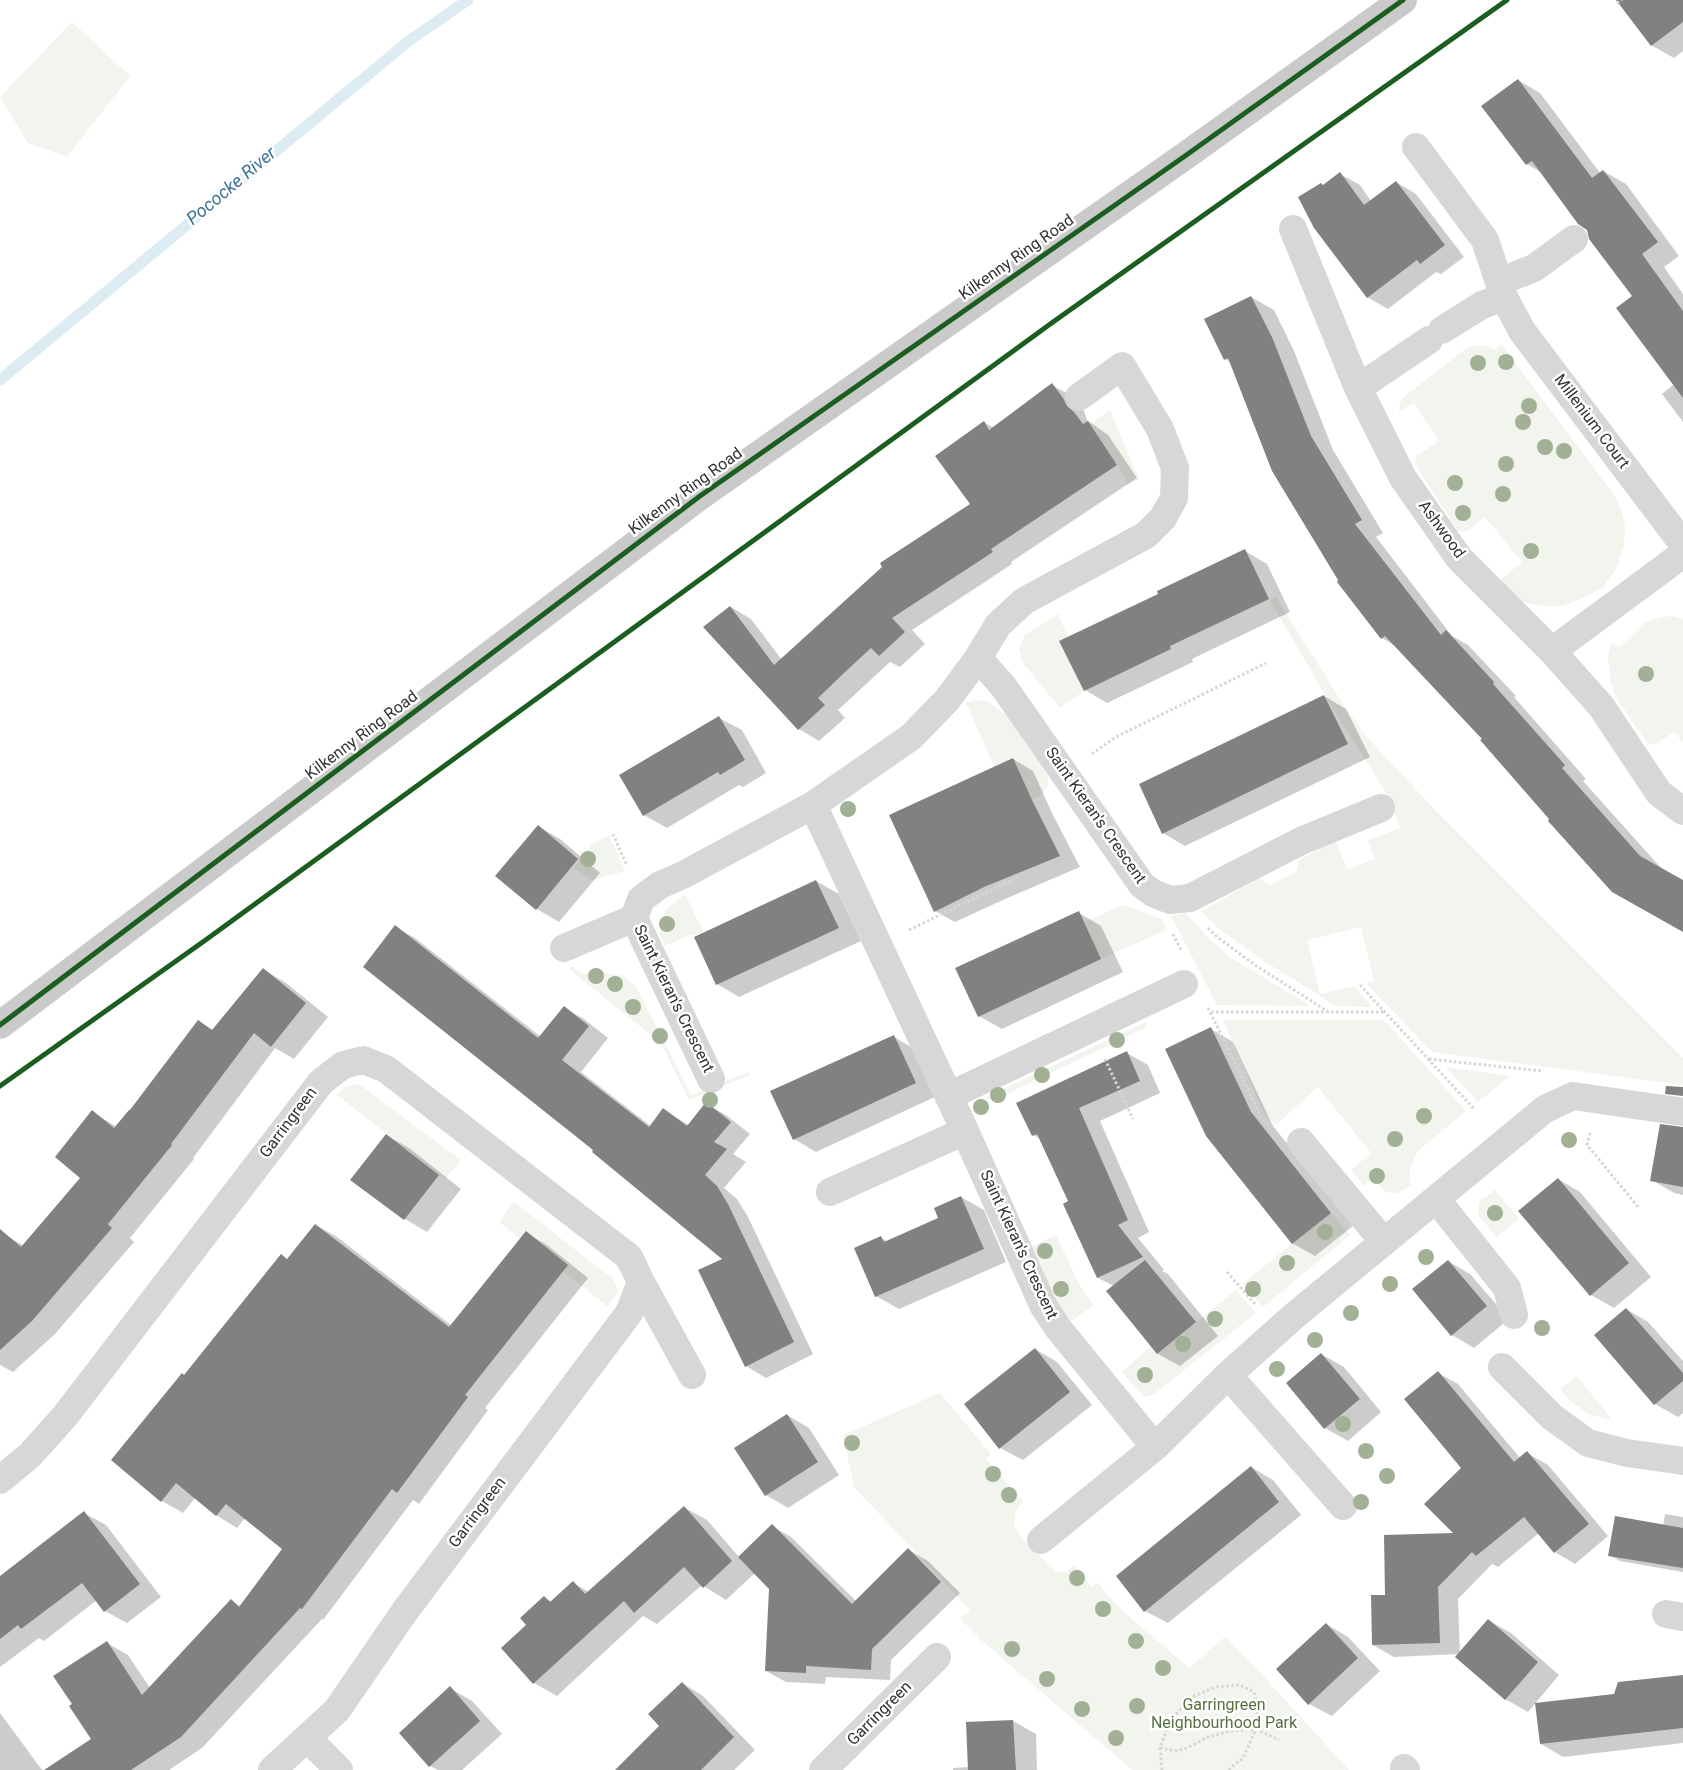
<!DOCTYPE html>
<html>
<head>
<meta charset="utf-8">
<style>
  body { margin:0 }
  canvas { display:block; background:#fff }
</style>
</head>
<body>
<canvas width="1683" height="1770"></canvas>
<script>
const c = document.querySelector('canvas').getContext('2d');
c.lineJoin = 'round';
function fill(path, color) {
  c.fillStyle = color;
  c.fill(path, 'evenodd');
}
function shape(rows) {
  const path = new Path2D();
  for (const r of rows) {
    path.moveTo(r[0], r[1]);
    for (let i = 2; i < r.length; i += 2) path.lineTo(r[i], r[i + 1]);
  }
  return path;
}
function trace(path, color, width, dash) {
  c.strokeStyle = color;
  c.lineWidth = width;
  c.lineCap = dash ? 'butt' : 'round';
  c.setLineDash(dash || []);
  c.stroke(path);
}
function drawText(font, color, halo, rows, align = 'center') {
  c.font = font + ' Roboto,sans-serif';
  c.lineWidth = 5;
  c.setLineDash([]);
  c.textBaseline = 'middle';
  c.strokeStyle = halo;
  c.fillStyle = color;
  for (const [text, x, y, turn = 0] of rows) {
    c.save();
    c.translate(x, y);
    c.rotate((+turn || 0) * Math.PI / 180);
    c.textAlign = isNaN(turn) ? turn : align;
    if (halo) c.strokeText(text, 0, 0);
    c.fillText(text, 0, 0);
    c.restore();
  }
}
const green = shape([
  [72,22,130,76,67,157,28,143,0,97],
  [1484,345,1494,350,1502,345,1616,498,1622,513,1625,527,1624,544,1617,567,1603,587,1581,599,1563,606,1544,606,1525,603,1510,595,1498,582,1522,562,1485,517,1466,532,1458,531,1415,464,1416,456,1439,441,1414,403,1399,412,1400,402,1405,396,1468,347],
  [1110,410,1139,479,1128,485,1119,467,1090,424],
  [1276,597,1346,709,1366,736,1436,811,1683,1058,1683,1085,1432,1052,1366,983,1374,981,1361,927,1307,940,1320,994,1354,986,1372,1007,1336,1006,1261,959,1218,928,1200,910,1206,909,1259,878,1270,885,1297,871,1299,860,1335,840,1347,869,1375,859,1368,840,1400,828,1387,794,1336,714,1270,600],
  [1058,614,1068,637,1060,641,1084,691,1060,708,1023,663,1019,648,1025,635],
  [1671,616,1683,619,1683,742,1674,732,1654,745,1647,743,1618,700,1611,684,1608,657,1611,643,1620,647,1643,624,1659,618],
  [975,700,989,702,1007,716,1048,775,1048,785,1042,794,1032,800,1013,758,994,766,966,703],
  [609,835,625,871,592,880,574,868,591,845],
  [685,894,703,931,693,936,692,934,665,946,660,935,661,920,666,909],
  [1124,905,1162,919,1166,930,1101,959,1084,922],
  [1186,913,1210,940,1231,958,1311,1006,1217,1005,1171,916],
  [571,966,582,974,601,972,623,976,636,986,691,1095,748,1072,750,1075,689,1100,661,1043,569,969],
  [1223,1020,1384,1020,1466,1111,1418,1151,1412,1162,1409,1175,1411,1185,1398,1193,1386,1192,1372,1179,1364,1186,1351,1170,1371,1153,1318,1087,1276,1125,1264,1113],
  [1146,1022,1147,1027,994,1100,984,1098],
  [1446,1067,1510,1076,1478,1102],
  [359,1084,461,1160,445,1179,337,1095,345,1087],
  [1495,1190,1519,1219,1496,1237,1478,1214,1479,1202],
  [514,1202,613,1279,619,1291,607,1306,499,1222],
  [1331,1213,1350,1235,1263,1307,1243,1283],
  [1056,1235,1079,1284,1094,1305,1071,1321,1057,1302,1032,1246],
  [1236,1290,1256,1313,1153,1395,1144,1397,1122,1372,1150,1347,1157,1354],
  [1577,1376,1613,1421,1589,1414,1570,1401,1560,1389],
  [940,1393,991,1454,986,1459,1023,1501,1015,1513,1014,1526,1022,1539,1058,1573,1068,1571,1074,1565,1092,1587,1098,1583,1118,1607,1189,1668,1225,1637,1255,1667,1349,1770,1132,1770,980,1639,960,1618,970,1610,854,1487,843,1435]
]);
const shadow = shape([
  [1631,0,1683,0,1683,51,1674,58,1651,45],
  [1518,80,1540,93,1600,173,1603,171,1626,184,1679,256,1664,267,1683,294,1683,422,1662,394,1674,384,1634,296,1587,229,1542,173,1527,164],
  [1340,174,1360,185,1371,201,1396,182,1416,194,1464,257,1441,274,1436,272,1388,309,1367,297,1324,186],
  [1251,297,1274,310,1294,351,1333,450,1383,533,1376,537,1452,636,1468,645,1516,696,1514,697,1586,779,1583,781,1662,869,1683,881,1683,931,1551,820,1483,739,1397,647,1382,638,1340,581,1232,363,1225,359],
  [1052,385,1073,397,1084,411,1087,420,1108,435,1137,478,1011,562,1012,564,912,630,925,644,900,667,890,662,838,710,845,718,819,741,799,729,731,607,751,619,782,660,972,504,984,422,994,428],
  [1245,551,1267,564,1290,612,1192,659,1193,662,1107,703,1085,690,1160,594],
  [1324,696,1346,709,1370,757,1185,846,1163,833],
  [719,718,742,730,766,773,743,787,739,785,667,828,644,815],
  [1013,759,1033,771,1052,813,1080,867,1005,899,955,922,935,911],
  [538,826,560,839,600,873,559,922,537,909],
  [816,881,839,894,861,941,739,997,717,984],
  [1079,913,1101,926,1123,972,1002,1029,979,1016],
  [395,927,415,938,541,1037,564,1008,584,1019,608,1038,581,1072,652,1127,664,1110,689,1125,706,1104,726,1115,750,1134,733,1154,746,1162,724,1188,737,1199,748,1217,813,1354,766,1378,746,1366,724,1259,595,1150],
  [263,969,286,983,328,1017,294,1059,275,1048,193,1158,194,1159,130,1238,134,1242,55,1334,13,1372,0,1365,0,1243,6,1235,24,1246,82,1178,92,1112,117,1127,198,1021,213,1030],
  [1211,1029,1233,1042,1273,1126,1353,1226,1315,1256,1292,1243],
  [894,1037,916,1050,937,1096,816,1152,794,1139],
  [1127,1053,1148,1065,1160,1093,1100,1121,1149,1232,1138,1238,1164,1270,1162,1271,1168,1274,1218,1336,1180,1366,1158,1354,1114,1286,1098,1278,1064,1204,1069,1202,1041,1139,1033,1135],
  [386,1135,409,1148,461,1189,427,1232,405,1219],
  [1683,1143,1683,1195,1674,1193,1652,1180],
  [1558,1179,1580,1192,1651,1277,1614,1308,1591,1295,1520,1211],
  [961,1197,984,1210,1006,1262,899,1309,876,1296,881,1238,887,1241,940,1219],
  [316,1225,337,1237,452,1326,526,1233,547,1245,588,1278,485,1408,488,1410,419,1504,413,1500,323,1620,322,1619,202,1748,169,1770,46,1770,93,1739,74,1705,107,1643,128,1655,150,1688,231,1601,241,1606,284,1549,245,1518,237,1528,216,1515,195,1498,183,1513,162,1501,113,1460,288,1260],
  [1448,1261,1470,1274,1509,1319,1474,1348,1452,1335],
  [1626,1309,1648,1322,1683,1361,1683,1413,1678,1417,1655,1404,1596,1336],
  [1035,1349,1057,1362,1092,1405,1023,1460,1000,1448],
  [1321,1354,1344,1367,1381,1412,1348,1441,1325,1428,1287,1383],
  [1438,1373,1458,1384,1521,1459,1527,1453,1548,1465,1608,1536,1575,1564,1555,1552,1539,1533,1498,1567,1492,1564,1458,1599,1460,1653,1488,1620,1511,1633,1559,1675,1528,1712,1505,1699,1459,1654,1394,1657,1373,1645,1387,1596,1456,1534,1463,1468],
  [787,1415,809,1428,839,1475,788,1508,766,1495,736,1448],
  [1251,1467,1273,1480,1301,1515,1168,1623,1145,1611],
  [685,1508,707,1520,739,1557,772,1526,791,1537,856,1601,909,1550,928,1561,960,1593,891,1660,890,1680,826,1677,825,1684,786,1682,766,1671,770,1589,755,1573,726,1600,702,1585,657,1624,643,1616,557,1696,534,1683,528,1625,544,1597,552,1602,573,1583,589,1592],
  [84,1513,106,1525,161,1597,127,1623,105,1611,97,1600,44,1641,39,1638,0,1667,0,1577],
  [1665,1514,1683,1517,1683,1572,1620,1561,1609,1555,1663,1526],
  [1326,1624,1348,1637,1380,1671,1332,1716,1309,1704],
  [1683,1676,1683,1743,1563,1757,1541,1744,1615,1695],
  [682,1683,703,1696,755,1750,734,1770,617,1770,661,1726],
  [450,1688,472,1701,502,1734,462,1770,438,1770,430,1766],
  [0,1713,42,1770,0,1770],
  [1013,1721,1036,1734,1037,1770,953,1770,953,1768,970,1767,967,1723]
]);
const stream = shape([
  [0,380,410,40,468,0]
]);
const building = shape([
  [1616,0,1683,0,1683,22,1651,46],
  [1518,79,1592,178,1603,170,1658,242,1642,254,1683,311,1683,398,1616,308,1632,296,1589,239,1587,230,1578,224,1532,161,1526,165,1481,106],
  [1340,172,1364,205,1396,181,1445,245,1420,264,1417,260,1367,298,1314,228,1298,197,1321,183,1323,185],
  [1251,296,1272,337,1311,436,1362,520,1355,524,1441,635,1446,630,1494,682,1493,684,1565,765,1562,768,1640,856,1683,880,1683,932,1612,892,1548,821,1549,819,1480,740,1482,739,1385,636,1381,639,1337,582,1338,580,1272,471,1228,358,1224,360,1204,319],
  [1052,383,1063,398,1067,406,1074,412,1083,424,1088,421,1117,465,991,549,993,552,892,618,905,632,879,656,871,648,844,673,818,698,825,705,798,730,703,627,730,606,774,665,882,567,880,563,970,504,935,456,984,421,989,430],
  [1245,549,1269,599,1170,646,1171,649,1084,691,1059,641,1158,594,1157,591],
  [1324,695,1348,744,1162,834,1139,784],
  [719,716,745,760,720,775,718,772,643,816,619,775],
  [1013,758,1032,800,1060,856,984,887,934,912,889,815],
  [538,825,578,859,536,910,495,876],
  [816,880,839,928,716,985,694,937],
  [1079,911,1101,959,978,1017,955,968],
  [395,925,538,1038,564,1006,589,1026,562,1060,649,1127,663,1108,687,1126,706,1102,731,1122,714,1142,727,1149,705,1175,717,1186,728,1204,794,1342,745,1367,698,1270,722,1259,592,1152,593,1150,363,967],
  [263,968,306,1003,271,1047,254,1033,171,1144,172,1145,108,1224,112,1228,32,1321,0,1350,0,1229,21,1247,80,1178,55,1157,92,1110,114,1128,129,1110,130,1110,198,1020,212,1030],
  [1211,1027,1251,1112,1331,1213,1292,1244,1206,1136,1165,1049],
  [894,1035,916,1083,793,1140,770,1091],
  [1127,1051,1140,1081,1079,1108,1128,1220,1118,1225,1143,1257,1097,1278,1063,1204,1068,1201,1037,1134,1032,1136,1016,1103],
  [1666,1086,1683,1087,1683,1096,1665,1094],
  [1660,1124,1683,1127,1683,1187,1650,1181],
  [386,1134,439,1175,404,1220,350,1180],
  [1558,1178,1629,1263,1590,1296,1518,1211],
  [961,1196,984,1249,875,1297,854,1248,881,1236,884,1242,938,1218,934,1208],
  [315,1224,449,1327,526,1231,568,1265,465,1395,468,1397,397,1493,392,1489,302,1609,300,1608,181,1737,131,1770,44,1770,91,1739,69,1706,72,1704,53,1676,107,1641,142,1695,231,1599,239,1607,282,1549,226,1504,216,1516,176,1483,161,1502,111,1460,182,1373,184,1375,281,1254,287,1259],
  [1145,1260,1196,1322,1157,1354,1106,1291],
  [1448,1260,1487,1306,1451,1336,1412,1289],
  [1626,1308,1683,1373,1683,1381,1654,1405,1594,1335],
  [1035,1348,1070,1392,999,1449,964,1404],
  [1321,1353,1360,1399,1324,1429,1286,1383],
  [1438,1371,1514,1462,1527,1451,1589,1524,1554,1553,1524,1517,1476,1556,1472,1552,1438,1587,1440,1643,1372,1645,1371,1595,1385,1595,1384,1535,1453,1533,1424,1504,1461,1468,1404,1399],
  [787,1414,818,1462,765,1496,734,1448],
  [1251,1466,1279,1502,1144,1612,1116,1576],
  [684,1506,732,1561,703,1588,684,1567,634,1613,624,1601,533,1684,501,1648,526,1625,520,1618,544,1596,550,1602,573,1581,585,1594],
  [84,1511,140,1584,104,1612,82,1583,21,1629,18,1625,0,1639,0,1576],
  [1615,1516,1683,1528,1683,1568,1608,1556],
  [772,1524,852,1604,908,1548,941,1582,872,1649,871,1670,806,1666,806,1673,765,1671,769,1589,738,1557],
  [1488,1619,1538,1662,1505,1700,1455,1657],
  [1326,1623,1358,1658,1308,1705,1276,1669],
  [1683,1675,1683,1728,1540,1744,1535,1703,1614,1694,1618,1682],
  [682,1682,734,1737,701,1770,615,1770,659,1726,648,1714],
  [450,1686,480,1721,429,1767,399,1733],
  [1013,1720,1016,1770,968,1770,966,1722]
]);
const path = shape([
  [1617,3,1622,0],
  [1092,754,1116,737,1266,663],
  [613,834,627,866],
  [1208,928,1216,936,1255,965,1330,1013],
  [909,930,1018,877],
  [1173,934,1181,950],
  [1360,985,1475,1110],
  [1208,1008,1262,1119,1273,1126],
  [1211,1012,1385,1012],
  [1105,1059,1133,1119],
  [1429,1059,1542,1071],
  [1590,1133,1587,1145,1639,1208],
  [1227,1272,1255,1304],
  [1160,1748,1176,1751,1187,1748,1208,1737,1230,1731,1256,1729,1279,1740],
  [1162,1770,1160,1748,1170,1721,1191,1697,1216,1687,1240,1685,1254,1692,1258,1708,1256,1729,1243,1758,1228,1770]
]);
const minor = shape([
  [1416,147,1485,240,1504,297,1482,305,1442,330],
  [1293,229,1358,388,1403,478,1459,558,1552,651,1601,706,1659,793,1683,811],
  [1499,282,1534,268,1574,239],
  [1504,297,1522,331,1683,544],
  [1358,388,1429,340],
  [1552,651,1683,554],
  [978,658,1003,686,1142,885,1153,893,1170,900,1190,898,1301,841,1381,808],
  [813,805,965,1131,1043,1305,1058,1328,1155,1447],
  [634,918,711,1079],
  [564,948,634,918,641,899,660,885,683,875,813,805,911,737,947,700,978,658,998,625,1024,601,1146,535,1163,518,1174,498,1175,468,1160,429,1122,366,1079,397],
  [949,1096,1184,984],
  [1301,1142,1384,1242],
  [830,1192,965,1131],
  [1436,1199,1507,1288,1514,1315],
  [641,1282,692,1375],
  [1502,1367,1552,1417,1588,1443,1627,1453,1683,1461],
  [1228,1375,1343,1506],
  [0,1480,30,1455,65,1416,321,1082,343,1065,363,1060,386,1069,629,1257,641,1282,629,1313,405,1611,337,1710,272,1770],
  [1041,1540,1155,1447,1228,1375,1294,1316,1545,1109,1573,1096,1683,1112],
  [1666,1614,1683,1617],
  [307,1738,339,1770],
  [1404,1768,1406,1770],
  [823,1770,937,1657]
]);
const major = shape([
  [0,1025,700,496,1185,156,1403,0]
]);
const cycleway = shape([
  [0,1025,700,496,1185,156,1403,0],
  [0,1086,207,939,1053,322,1507,0]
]);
const trees = [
  [1506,362],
  [1478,363],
  [1529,406],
  [1523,422],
  [1545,447],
  [1564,451],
  [1506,464],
  [1455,483],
  [1503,494],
  [1463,513],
  [1531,551],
  [1646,674],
  [848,809],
  [588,859],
  [667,924],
  [596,976],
  [615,984],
  [633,1007],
  [660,1036],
  [1117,1040],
  [1042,1075],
  [998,1095],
  [710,1100],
  [981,1107],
  [1424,1116],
  [1395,1139],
  [1569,1140],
  [1377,1176],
  [1495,1213],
  [1325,1232],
  [1045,1251],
  [1426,1257],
  [1287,1263],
  [1390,1284],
  [1061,1289],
  [1253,1289],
  [1351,1313],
  [1215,1319],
  [1542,1328],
  [1315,1340],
  [1183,1344],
  [1277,1369],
  [1145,1375],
  [1343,1424],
  [852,1443],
  [1366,1451],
  [993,1474],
  [1387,1476],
  [1009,1495],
  [1361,1502],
  [1077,1578],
  [1103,1609],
  [1136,1641],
  [1012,1649],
  [1163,1668],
  [1047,1679],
  [1137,1706],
  [1082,1709],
  [1116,1738]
];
const streetNames = [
  ["Kilkenny Ring Road",1017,258,-35],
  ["Millenium Court",1591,422,53],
  ["Kilkenny Ring Road",686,492,-36],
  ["Ashwood",1441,530,54],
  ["Kilkenny Ring Road",362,736,-37],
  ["Saint Kieran's Crescent",1095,816,55],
  ["Saint Kieran's Crescent",673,999,64],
  ["Garringreen",289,1123,-53],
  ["Saint Kieran's Crescent",1018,1245,65],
  ["Garringreen",478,1513,-53],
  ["Garringreen",880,1714,-45]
];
const parkNames = [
  ["Garringreen",1224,1706],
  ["Neighbourhood Park",1224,1724]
];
const waterNames = [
  ["Pococke River",232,187,-40]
];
fill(green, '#f1f5ed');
fill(shadow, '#0003');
trace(stream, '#ddebf3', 11);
fill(building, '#818181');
trace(path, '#d6d6d6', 3, [2.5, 2.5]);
trace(minor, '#d7d7d7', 28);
trace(major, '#cacaca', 28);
trace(cycleway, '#1b5e20', 5);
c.fillStyle = '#a2b095';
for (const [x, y] of trees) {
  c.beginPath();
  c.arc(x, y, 8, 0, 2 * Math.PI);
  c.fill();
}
drawText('16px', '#333', '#fff', streetNames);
drawText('16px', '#56703f', '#fff', parkNames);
drawText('italic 18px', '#3f7597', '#fff', waterNames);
</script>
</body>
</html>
